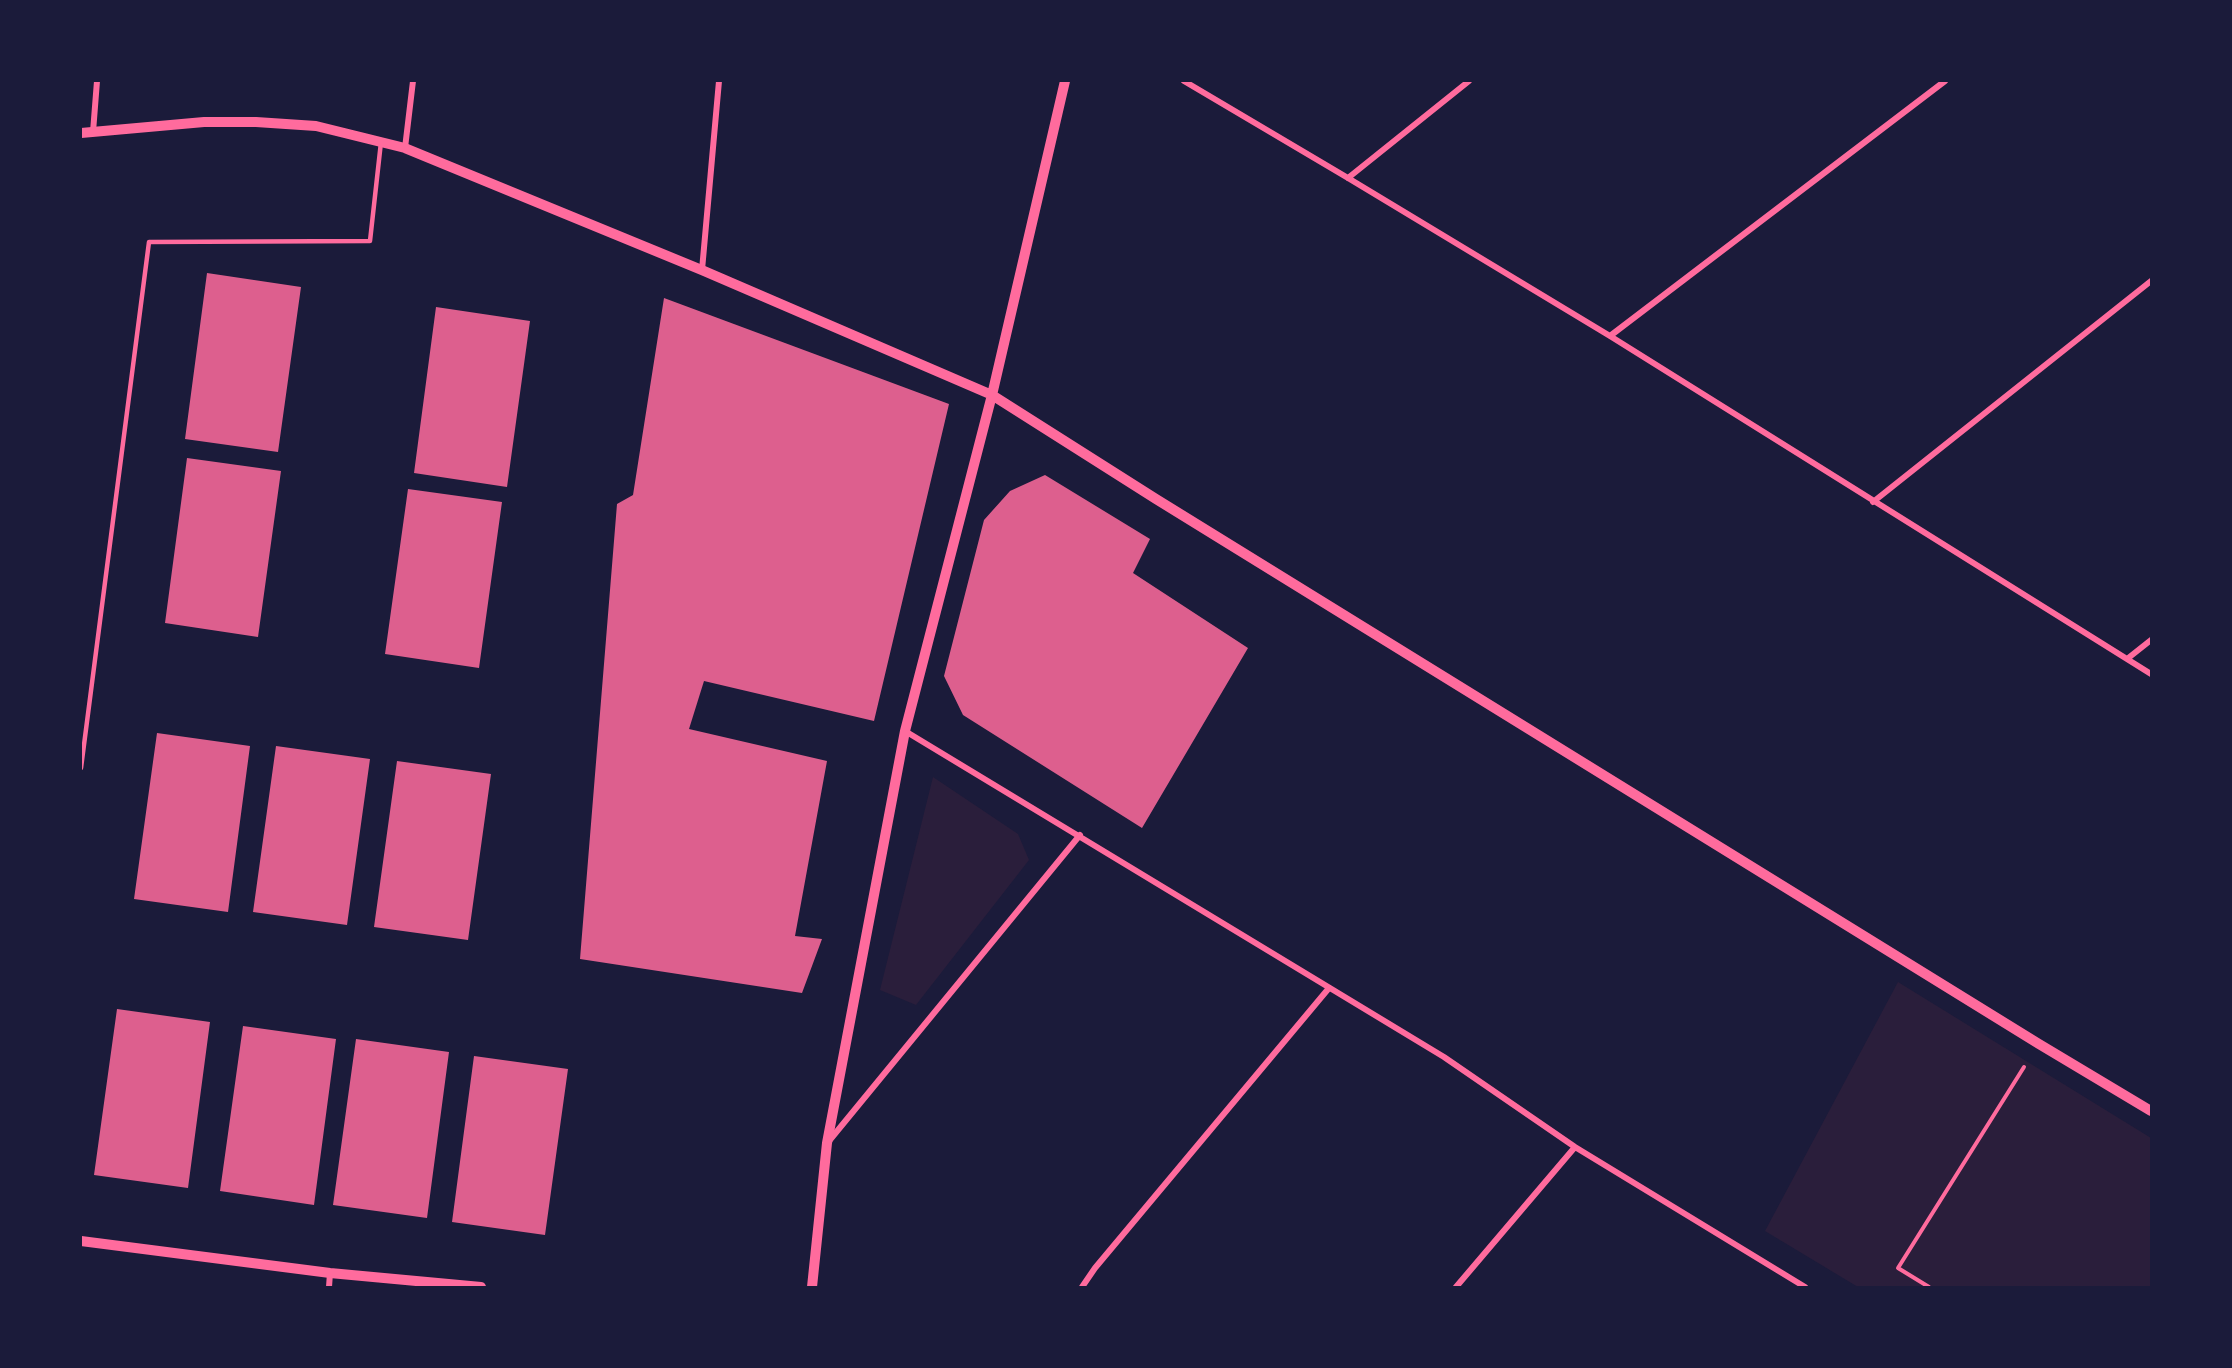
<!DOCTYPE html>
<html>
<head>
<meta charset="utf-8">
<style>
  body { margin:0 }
  #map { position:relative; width:2232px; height:1368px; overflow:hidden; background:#1b1b3a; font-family:"Space Grotesk",sans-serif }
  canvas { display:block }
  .frame { position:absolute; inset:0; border:82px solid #1b1b3a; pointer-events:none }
</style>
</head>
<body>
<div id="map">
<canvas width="2232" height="1368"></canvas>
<div class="frame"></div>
</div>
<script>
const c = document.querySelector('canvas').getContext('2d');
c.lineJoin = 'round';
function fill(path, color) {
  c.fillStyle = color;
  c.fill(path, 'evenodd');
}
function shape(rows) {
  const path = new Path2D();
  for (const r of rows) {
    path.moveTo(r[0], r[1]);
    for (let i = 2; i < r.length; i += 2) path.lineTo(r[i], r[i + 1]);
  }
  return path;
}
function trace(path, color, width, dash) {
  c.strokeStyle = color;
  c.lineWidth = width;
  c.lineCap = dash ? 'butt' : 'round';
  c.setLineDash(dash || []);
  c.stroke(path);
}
const green = shape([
  [933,777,1018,834,1029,860,916,1005,880,990],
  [1898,982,2151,1138,2151,1287,1858,1287,1765,1231]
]);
const building = shape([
  [207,273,301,287,278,452,185,439],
  [664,298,949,404,874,721,704,681,689,729,827,761,795,936,822,939,802,993,580,959,617,504,633,495],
  [436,307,530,321,507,487,414,473],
  [187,458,281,471,258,637,165,623],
  [1045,475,1150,539,1133,573,1248,648,1142,828,963,715,944,676,984,520,1010,491],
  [408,489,502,502,479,668,385,654],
  [157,733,250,746,228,912,134,899],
  [276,746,370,759,347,925,253,912],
  [397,761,491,774,468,940,374,927],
  [117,1009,210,1022,188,1188,94,1175],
  [243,1026,336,1039,314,1205,220,1191],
  [356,1039,449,1052,427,1218,333,1205],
  [474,1056,568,1069,545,1235,452,1222]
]);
const path = shape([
  [1929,1287,1898,1268,2024,1067]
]);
const service = shape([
  [81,768,149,242,370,241,381,142]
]);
const minor = shape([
  [1184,81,1348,178,1610,336,2151,674],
  [93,132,97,81],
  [405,148,413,81],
  [1348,178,1469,81],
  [702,270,719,81],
  [1610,336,1945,81],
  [1873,502,2151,281],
  [2127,659,2151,640],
  [905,731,1444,1057,1575,1147,1805,1287],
  [829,1141,1080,835],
  [329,1287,330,1273],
  [1082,1287,1095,1268,1329,988],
  [1456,1287,1575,1147]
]);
const tertiary = shape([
  [81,133,204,122,256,122,316,126,405,148,702,270,992,395,1156,499,2039,1044,2151,1111],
  [81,1241,330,1273,481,1287],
  [812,1287,827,1143,905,731,992,395,1065,81]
]);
fill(green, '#2a1e3b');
fill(building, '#dd5f8e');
trace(path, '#ff6b9d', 4);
trace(service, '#ff6b9d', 4.5);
trace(minor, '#ff6b9d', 6);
trace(tertiary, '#ff6b9d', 10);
</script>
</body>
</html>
